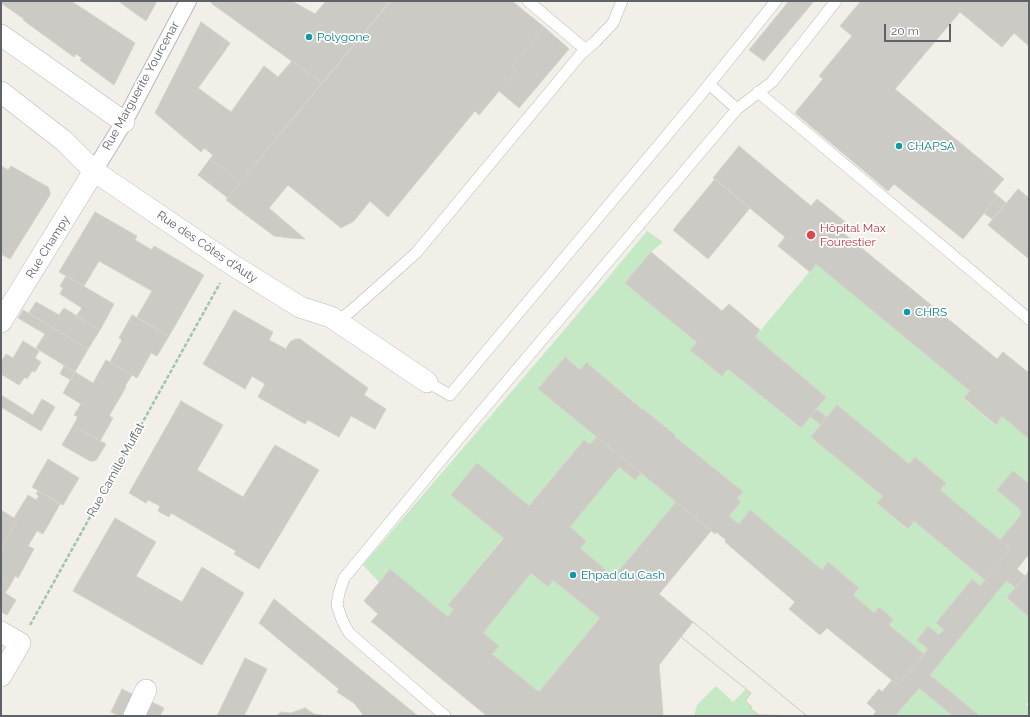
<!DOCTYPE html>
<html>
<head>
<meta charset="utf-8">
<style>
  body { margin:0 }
  #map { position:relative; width:1030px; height:717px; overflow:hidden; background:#f1efe8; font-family:Raleway,sans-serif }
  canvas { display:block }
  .frame { position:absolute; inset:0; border:2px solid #5f6368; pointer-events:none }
  .scale { position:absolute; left:884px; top:24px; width:67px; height:18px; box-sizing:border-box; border:2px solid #5f6368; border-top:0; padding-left:5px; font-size:12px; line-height:14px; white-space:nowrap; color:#5f6368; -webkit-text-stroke:3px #fff; paint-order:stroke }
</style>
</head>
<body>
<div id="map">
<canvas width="1030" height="717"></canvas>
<div class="frame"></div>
<div class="scale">20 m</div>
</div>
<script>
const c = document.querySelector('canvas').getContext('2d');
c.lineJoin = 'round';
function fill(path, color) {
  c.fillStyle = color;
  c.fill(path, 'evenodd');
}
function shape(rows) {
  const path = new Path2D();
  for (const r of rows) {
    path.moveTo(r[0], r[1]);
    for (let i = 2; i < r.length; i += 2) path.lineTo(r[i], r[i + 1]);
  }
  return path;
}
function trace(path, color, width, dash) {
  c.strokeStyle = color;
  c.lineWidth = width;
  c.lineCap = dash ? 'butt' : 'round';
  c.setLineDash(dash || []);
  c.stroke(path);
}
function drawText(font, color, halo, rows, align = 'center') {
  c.font = font + ' Raleway,sans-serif';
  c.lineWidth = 3.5;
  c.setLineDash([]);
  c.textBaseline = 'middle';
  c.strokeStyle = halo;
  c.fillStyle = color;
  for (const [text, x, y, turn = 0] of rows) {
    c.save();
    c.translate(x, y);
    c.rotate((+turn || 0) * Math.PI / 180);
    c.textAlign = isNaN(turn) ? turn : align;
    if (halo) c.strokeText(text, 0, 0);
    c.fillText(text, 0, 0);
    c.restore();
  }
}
const green = shape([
  [647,231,663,242,651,252,625,283,662,314,697,342,690,350,722,376,728,369,800,428,810,416,821,425,883,496,877,503,907,529,914,521,985,580,980,586,972,579,936,623,944,630,939,635,928,626,917,640,928,649,924,654,889,625,893,619,879,608,874,613,853,595,859,588,828,563,822,570,750,511,739,524,729,516,741,503,737,499,743,491,742,491,674,436,674,435,587,363,587,362,580,370,565,357,538,389,597,437,590,444,584,440,529,506,449,604,454,609,448,617,390,569,379,582,363,565,560,335],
  [816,264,970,391,964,399,995,425,1002,416,1029,439,1029,484,1020,509,1021,515,1000,540,940,490,946,483,915,457,909,464,827,417,816,409,826,397,755,337],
  [619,467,635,480,641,473,676,502,614,577,580,548,585,541,570,527],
  [531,573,548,587,553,580,600,618,539,692,492,654,483,633],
  [1006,581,1016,588,1007,599,1029,617,1029,701,1026,705,1029,707,1029,716,980,716,930,675],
  [716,686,733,702,746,689,751,693,745,701,751,706,751,709,759,715,762,716,694,716,697,705],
  [919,688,953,716,895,716]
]);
const building = shape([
  [1,1,71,1,135,43,114,85,80,60,82,58,76,54,74,57,23,20,24,19,1,3,1,1],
  [118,1,157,1,146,21,118,1],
  [212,1,292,1,315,14,326,1,390,1,322,83,211,3,212,1],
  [391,1,512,1,544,27,512,67,517,71,501,91,500,90,479,115,475,111,388,217,370,201,354,221,341,228,288,185,269,208,305,239,289,238,274,236,226,200,240,182,391,1],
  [789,1,814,1,764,61,749,50,789,1],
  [861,1,1029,1,1029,46,1014,33,1002,47,960,12,895,89,1004,179,993,192,998,196,963,239,894,184,888,191,795,113,823,79,819,76,852,36,840,26,861,1],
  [201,22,226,40,220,49,224,52,198,88,231,112,264,66,278,77,292,61,322,83,240,182,210,159,213,155,204,148,201,152,155,113,201,22],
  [544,27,569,49,519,108,499,91,500,90,501,91,517,71,512,67,544,27],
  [226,40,230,43,224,52,220,49,226,40],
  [739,146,811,206,817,199,849,225,842,232,997,359,1003,352,1029,373,1029,383,1028,385,1029,386,1029,439,1002,416,996,425,964,398,970,391,816,264,810,272,778,246,785,237,713,178,739,146],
  [210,159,240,182,228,198,198,175,210,159],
  [1,166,8,170,11,166,48,187,50,192,50,195,10,259,1,254,1,166],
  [715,179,750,208,708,259,673,230,715,179],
  [1018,189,1029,198,1029,259,988,225,1018,189],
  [998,196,1006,203,992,219,984,213,998,196],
  [95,212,137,236,135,240,152,250,154,246,204,275,169,336,137,317,152,291,99,261,84,286,59,272,95,212],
  [651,252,722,311,729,304,760,330,755,337,826,397,801,428,728,369,722,376,690,350,697,342,662,314,625,283,651,252],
  [66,276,114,304,100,330,76,316,82,308,60,294,63,288,60,286,66,276],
  [36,302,59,315,64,308,100,330,88,349,29,313,36,302],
  [23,310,88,349,75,372,36,348,45,334,18,318,23,310],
  [234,310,273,332,269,340,286,349,288,345,291,341,296,339,300,339,368,388,364,395,386,409,375,429,351,416,339,437,308,420,305,424,258,397,265,384,252,376,245,389,203,364,234,310],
  [132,315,169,336,157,356,151,353,137,378,110,362,122,340,119,338,132,315],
  [23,341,39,351,35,358,41,362,35,372,32,371,27,379,25,377,19,385,1,374,1,362,6,354,13,358,23,341],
  [565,357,580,370,587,362,587,363,643,410,643,409,675,435,674,436,742,491,743,491,737,499,741,502,729,516,739,524,750,510,822,570,828,562,859,588,853,595,874,613,879,607,893,619,889,625,924,654,898,685,827,628,820,635,789,609,795,602,725,542,726,540,716,532,715,534,641,473,538,389,565,357],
  [106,360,132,375,125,386,126,387,109,416,113,418,100,441,73,426,78,417,74,415,81,404,63,393,75,372,93,383,106,360],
  [64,366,75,372,71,380,60,374,64,366],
  [1,395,33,415,42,399,55,407,41,431,1,407,1,395],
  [181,401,223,425,197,470,243,497,275,445,319,470,259,569,234,554,236,551,171,513,169,517,158,511,160,506,148,500,146,503,129,493,181,401],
  [837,405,909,464,915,457,946,483,940,490,1011,549,985,580,914,521,908,529,877,503,883,496,811,437,837,405],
  [816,409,827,417,821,425,810,416,816,409],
  [73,426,106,444,97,459,95,461,90,461,62,445,73,426],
  [597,437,641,473,635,480,619,467,570,527,586,541,580,548,614,577,676,502,711,531,659,594,807,716,759,715,751,709,751,706,745,701,751,693,681,637,659,665,663,714,662,716,487,716,372,622,371,622,378,614,364,601,390,569,448,617,454,609,448,605,504,538,451,495,477,463,529,506,584,440,590,444,597,437],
  [531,573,548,587,553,580,600,618,539,692,492,654,499,646,483,633,531,573],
  [48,459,79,478,63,505,32,487,48,459],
  [1013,471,1029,484,1029,554,1017,569,1025,576,1016,588,1006,581,930,675,980,716,953,716,919,688,895,716,873,716,876,711,867,703,879,689,882,692,892,680,898,685,928,649,917,640,928,626,939,635,944,630,936,623,972,579,980,586,1011,549,1000,540,1021,515,1020,509,997,490,1013,471],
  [38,491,60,504,43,534,37,531,28,546,34,549,18,578,15,576,11,584,1,579,1,549,17,520,14,518,28,495,36,500,39,496,36,494,38,491],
  [1,510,17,520,1,549,1,510],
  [115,518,156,542,136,576,182,602,202,567,244,593,202,665,73,591,115,518],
  [1029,571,1029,617,1007,598,1029,571],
  [1,579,11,584,5,593,16,600,7,615,1,612,1,579],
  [274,599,418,716,372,716,370,715,369,716,364,716,354,703,337,692,339,689,259,623,274,599],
  [693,622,807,716,759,715,751,709,751,706,745,701,751,693,681,637,693,622],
  [245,658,267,669,244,716,217,716,245,658],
  [122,689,134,695,124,716,120,716,111,712,122,689],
  [152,702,164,708,160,716,145,716,152,702],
  [305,708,314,714,327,716,276,716,281,712,291,713,305,708]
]);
const path = shape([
  [30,625,220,283]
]);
const service = shape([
  [528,1,586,50],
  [709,84,737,109],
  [758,92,1029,319],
  [337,321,351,311,416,253,581,54,595,42,613,23,622,1],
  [427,382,450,395,698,98,776,1],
  [445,716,349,633,342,620,337,605,339,593,344,578,465,431,737,109,772,82,836,1]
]);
const pedestrian = shape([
  [94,171,124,122,188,1]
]);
const minor = shape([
  [1,35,124,122],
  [1,92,64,141,94,171,231,264,300,307,331,317,427,382],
  [1,322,94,171],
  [1,632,20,643,1,676],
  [134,716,146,690]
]);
const markers = [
  [309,37,4,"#0f9aa8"],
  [899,146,4,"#0f9aa8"],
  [811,235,5,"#e0444e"],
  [907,312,4,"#0f9aa8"],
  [573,575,4,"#0f9aa8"]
];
const cultureNames = [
  ["Polygone",317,37],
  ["CHAPSA",907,146],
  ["CHRS",915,312],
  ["Ehpad du Cash",581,575]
];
const streetNames = [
  ["Rue Marguerite Yourcenar",141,86,-61],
  ["Rue Champy",48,247,-58],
  ["Rue des Côtes d'Auty",207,247,34],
  ["Rue Camille Muffat",116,470,-61]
];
const healthNames = [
  ["Hôpital Max",820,228],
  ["Fourestier",820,242]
];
fill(green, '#c5e8c5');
fill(building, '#cccac5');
trace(building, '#d6d1c6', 1);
trace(service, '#b5b8bc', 12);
trace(pedestrian, '#b5b8bc', 18);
trace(minor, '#b5b8bc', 22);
trace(path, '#9cc7a9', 2.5, [4, 2]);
trace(service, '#fff', 11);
trace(pedestrian, '#fff', 16);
trace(minor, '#fff', 21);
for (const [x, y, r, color] of markers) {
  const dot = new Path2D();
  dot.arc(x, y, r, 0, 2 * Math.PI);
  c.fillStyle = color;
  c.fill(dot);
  trace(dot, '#fff', 1.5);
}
drawText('12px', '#0d838f', '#fff', cultureNames, 'left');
drawText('12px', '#5f6368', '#fff', streetNames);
drawText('12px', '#be3a42', '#fff', healthNames, 'left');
</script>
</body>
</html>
